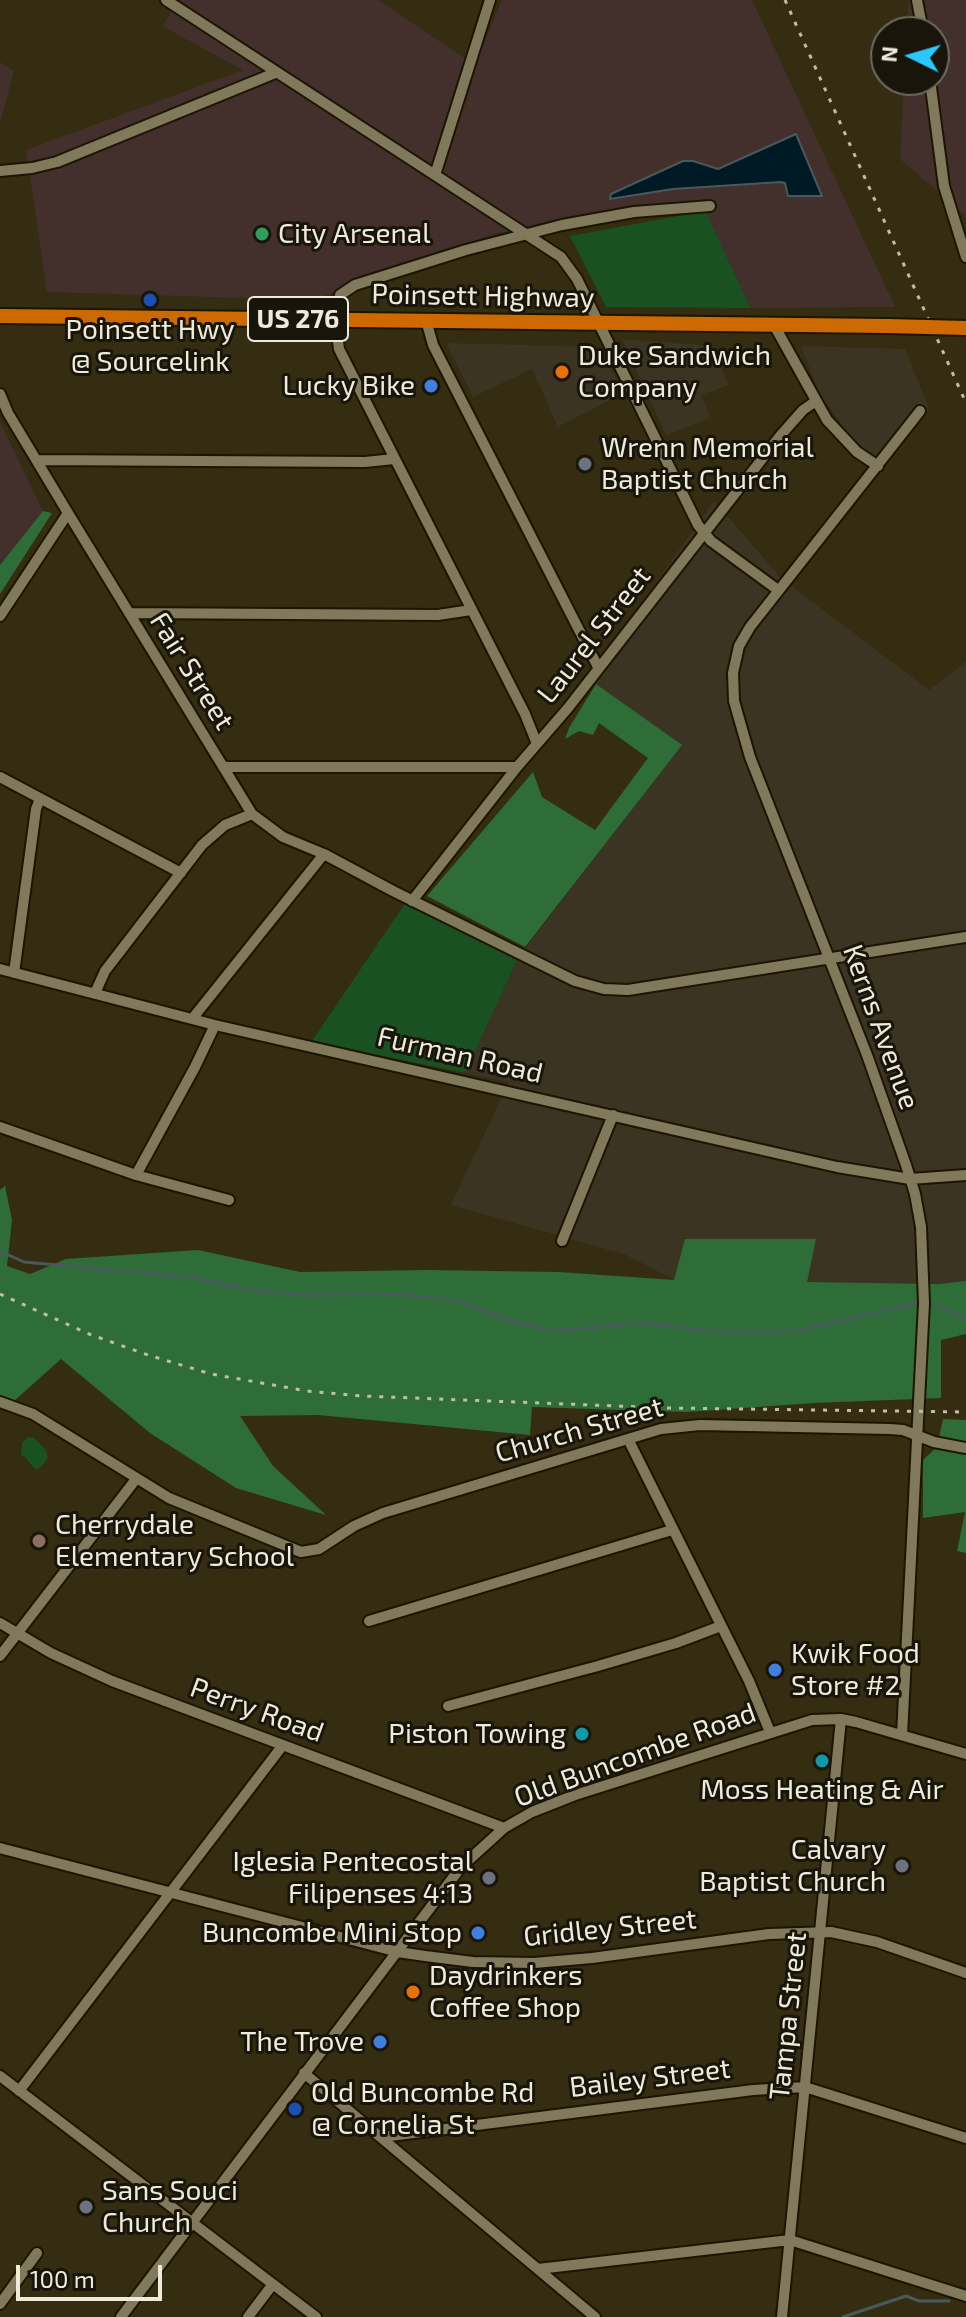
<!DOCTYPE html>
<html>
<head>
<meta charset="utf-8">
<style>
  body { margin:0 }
  #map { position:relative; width:966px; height:2317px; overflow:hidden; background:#342d12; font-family:"Exo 2",sans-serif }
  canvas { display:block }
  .north { position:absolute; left:870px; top:16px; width:80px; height:80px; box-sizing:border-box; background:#19150a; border:2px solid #6f6b5e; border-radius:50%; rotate:275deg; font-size:22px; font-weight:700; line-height:32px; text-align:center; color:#efebdb }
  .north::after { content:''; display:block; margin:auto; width:28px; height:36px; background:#29c8ff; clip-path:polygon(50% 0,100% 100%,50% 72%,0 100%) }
  .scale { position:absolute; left:16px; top:2265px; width:146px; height:36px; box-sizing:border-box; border:4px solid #efebdb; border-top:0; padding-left:10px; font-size:24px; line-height:28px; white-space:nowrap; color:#efebdb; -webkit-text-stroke:6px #19150a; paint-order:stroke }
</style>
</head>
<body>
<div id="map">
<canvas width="966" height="2317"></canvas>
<div class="north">N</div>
<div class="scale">100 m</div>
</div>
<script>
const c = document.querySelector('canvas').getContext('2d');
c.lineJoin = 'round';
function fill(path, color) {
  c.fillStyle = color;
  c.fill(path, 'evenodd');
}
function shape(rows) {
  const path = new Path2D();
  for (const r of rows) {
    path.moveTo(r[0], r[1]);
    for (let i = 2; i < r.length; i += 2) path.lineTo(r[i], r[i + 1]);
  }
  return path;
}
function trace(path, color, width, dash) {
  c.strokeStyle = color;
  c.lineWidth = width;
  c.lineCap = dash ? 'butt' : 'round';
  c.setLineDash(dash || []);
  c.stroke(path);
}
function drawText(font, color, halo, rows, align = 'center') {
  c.font = font + ' "Exo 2",sans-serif';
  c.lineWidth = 6;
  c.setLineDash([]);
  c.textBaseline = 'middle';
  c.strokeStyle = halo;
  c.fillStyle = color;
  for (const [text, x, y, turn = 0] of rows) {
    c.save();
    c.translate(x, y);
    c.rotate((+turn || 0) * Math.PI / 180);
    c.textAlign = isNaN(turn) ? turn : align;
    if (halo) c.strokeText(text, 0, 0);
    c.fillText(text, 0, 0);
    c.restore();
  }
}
const commercial = shape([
  [622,339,712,346,729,385,701,395,711,418,666,435],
  [446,343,597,347,625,392,558,427,532,369,473,397],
  [801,346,905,349,929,409,874,468,820,395],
  [714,501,782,579,929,690,966,662,966,1281,939,1284,806,1282,816,1239,686,1239,675,1280,624,1254,451,1205,509,1082,465,1073,518,958,681,745,588,678]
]);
const industrial = shape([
  [179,0,378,0,475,65,502,0,752,0,895,307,751,308,704,211,496,233,313,300,47,292,26,150,243,70,162,26],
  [909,0,966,0,966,216,900,159,904,80,934,80,934,32,907,32],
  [0,62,14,71,0,123],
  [0,422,43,511,0,565]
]);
const green = shape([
  [705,211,751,308,606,307,570,236],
  [406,902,518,958,465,1073,312,1041],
  [28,1437,34,1438,45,1449,48,1457,44,1464,36,1470,24,1456,21,1456,22,1443]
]);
const forest = shape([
  [43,511,52,513,0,594,0,565],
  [596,684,682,745,525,947,427,896,533,772,542,797,595,830,648,758,599,723,593,735,579,731,565,739,569,728],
  [5,1186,12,1220,7,1266,30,1274,66,1259,198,1250,300,1272,427,1270,559,1272,674,1280,685,1239,816,1239,807,1282,939,1284,966,1281,966,1334,941,1340,941,1398,814,1403,686,1412,532,1407,530,1435,318,1415,240,1416,273,1466,326,1515,236,1488,150,1433,61,1359,14,1401,0,1398,0,1190],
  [943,1419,966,1420,966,1553,957,1551,965,1512,923,1518,923,1460,937,1447]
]);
const water = shape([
  [796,134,822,196,788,196,785,183,781,182,673,189,610,199,611,194,683,161,693,161,718,169,796,134]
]);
const stream = shape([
  [0,1251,24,1262,190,1277,251,1290,305,1295,396,1294,460,1301,511,1321,552,1331,644,1323,709,1331,794,1331,919,1303],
  [934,1303,966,1319],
  [843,2317,906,2296,919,2301,949,2301]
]);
const minor = shape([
  [166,0,561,257,577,279,698,525,711,541,778,590],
  [917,0,923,32],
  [930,80,944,186,966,257],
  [0,171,32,168,57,162,275,73],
  [435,175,490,0],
  [426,320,433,345,598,667],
  [774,325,827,420,857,452,878,466],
  [0,394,8,413,68,513,252,814,283,837,324,854,393,891,575,981,604,989,628,990,966,937],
  [37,460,365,462,394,459],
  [129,613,438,615,471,610],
  [0,616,68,513],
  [537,744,525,714,339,349,335,320,340,295,355,285,466,250,562,225,634,212,710,206],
  [223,767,517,767],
  [0,777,181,873],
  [412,901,517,767,568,708,780,436,803,410,816,401],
  [0,969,215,1025,837,1167,910,1179,966,1175],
  [14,973,36,809,40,799],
  [95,993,105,971,202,845,225,825,252,814],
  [192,1019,324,854],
  [0,1127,136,1175,229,1200],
  [136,1175,195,1067,215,1025],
  [562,1241,613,1115],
  [0,1402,33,1414,169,1498,301,1552,319,1549,354,1526,383,1513,661,1429,700,1425,890,1429,903,1430,934,1442,966,1448],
  [628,1439,749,1681,770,1732],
  [369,1621,672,1530],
  [0,1623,51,1653,112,1681,504,1828],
  [0,1656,136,1479],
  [448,1706,598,1666,676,1643,721,1626],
  [902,1735,924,1303,921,1227,915,1194,906,1165,867,1055,750,757,734,701,733,673,739,646,750,627,920,411],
  [0,1848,398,1952,425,1956,473,1962,534,1963,592,1958,769,1934,831,1932,877,1942,966,1973],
  [304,2073,595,2317],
  [0,2076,316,2317],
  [19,2091,283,1745],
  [382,2137,753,2090,805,2087,966,2138],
  [538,2269,790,2240,966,2296],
  [0,2304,37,2253],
  [121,2317,461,1867,504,1828,532,1812,575,1795,812,1720,841,1719,856,1722,966,1754],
  [248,2317,273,2284],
  [782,2317,841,1719]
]);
const highway = shape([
  [0,316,888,326]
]);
const rail = shape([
  [785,0,966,403],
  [0,1294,89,1334,148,1355,211,1374,307,1391,362,1396,668,1408,966,1412]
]);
const highwayBridge = shape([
  [888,326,966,328]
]);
const markers = [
  [262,234,8,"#2e9e5b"],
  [150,300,8,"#1a4fb4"],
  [562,372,8,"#e8710a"],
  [431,386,8,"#3f7fe0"],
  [585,464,8,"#6b7280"],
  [39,1541,8,"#8d6e63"],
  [775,1670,8,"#3f7fe0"],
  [582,1734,8,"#0f9aa8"],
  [822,1761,8,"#0f9aa8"],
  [902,1866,8,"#6b7280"],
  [489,1878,8,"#6b7280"],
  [478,1933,8,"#3f7fe0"],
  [413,1992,8,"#e8710a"],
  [380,2042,8,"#3f7fe0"],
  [295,2109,8,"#1a4fb4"],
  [86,2207,8,"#6b7280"]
];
const shields = [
  [298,319,100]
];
const shieldNames = [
  ["US 276",298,319]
];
const poiNames = [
  ["City Arsenal",278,234],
  ["Poinsett Hwy",150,330,"center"],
  ["@ Sourcelink",150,362,"center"],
  ["Duke Sandwich",578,356],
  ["Company",578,388],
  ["Lucky Bike",415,386,"right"],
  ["Wrenn Memorial",601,448],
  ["Baptist Church",601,480],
  ["Cherrydale",55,1525],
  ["Elementary School",55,1557],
  ["Kwik Food",791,1654],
  ["Store #2",791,1686],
  ["Piston Towing",566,1734,"right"],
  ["Moss Heating & Air",822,1790,"center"],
  ["Calvary",886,1850,"right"],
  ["Baptist Church",886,1882,"right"],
  ["Iglesia Pentecostal",473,1862,"right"],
  ["Filipenses 4:13",473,1894,"right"],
  ["Buncombe Mini Stop",462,1933,"right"],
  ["Daydrinkers",429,1976],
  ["Coffee Shop",429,2008],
  ["The Trove",364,2042,"right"],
  ["Old Buncombe Rd",311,2093],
  ["@ Cornelia St",311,2125],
  ["Sans Souci",102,2191],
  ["Church",102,2223]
];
const streetNames = [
  ["Poinsett Highway",483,296,1],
  ["Laurel Street",594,635,-52],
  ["Fair Street",192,671,58],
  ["Kerns Avenue",881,1027,70],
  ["Furman Road",460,1055,13],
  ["Church Street",579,1430,-16],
  ["Perry Road",257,1710,20],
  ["Old Buncombe Road",635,1755,-20],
  ["Gridley Street",610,1928,-6],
  ["Tampa Street",788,2016,-84],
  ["Bailey Street",650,2078,-7]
];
fill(commercial, '#3c3423');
fill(industrial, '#432f2b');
fill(green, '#195123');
fill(forest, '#2e6d38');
fill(water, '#001a25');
trace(water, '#48595c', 2);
trace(stream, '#48595c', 3);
trace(minor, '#1c1500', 14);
trace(highway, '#1c1500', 18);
trace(minor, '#80795c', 10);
trace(highway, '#cc6901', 14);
trace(rail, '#c1bdaa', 3, [4, 8]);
trace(highwayBridge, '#1c1500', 18, []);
trace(highwayBridge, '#cc6901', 14);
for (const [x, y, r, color] of markers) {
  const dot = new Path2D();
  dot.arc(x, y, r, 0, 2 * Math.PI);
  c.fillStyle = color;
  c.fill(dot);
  trace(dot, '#19150a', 3);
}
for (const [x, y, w] of shields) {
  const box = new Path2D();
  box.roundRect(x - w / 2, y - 22, w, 44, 6);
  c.fillStyle = '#19150a';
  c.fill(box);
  trace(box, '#efebdb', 2);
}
drawText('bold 26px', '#efebdb', null, shieldNames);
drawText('28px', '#efebdb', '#19150a', poiNames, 'left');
drawText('28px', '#efebdb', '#19150a', streetNames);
</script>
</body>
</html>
